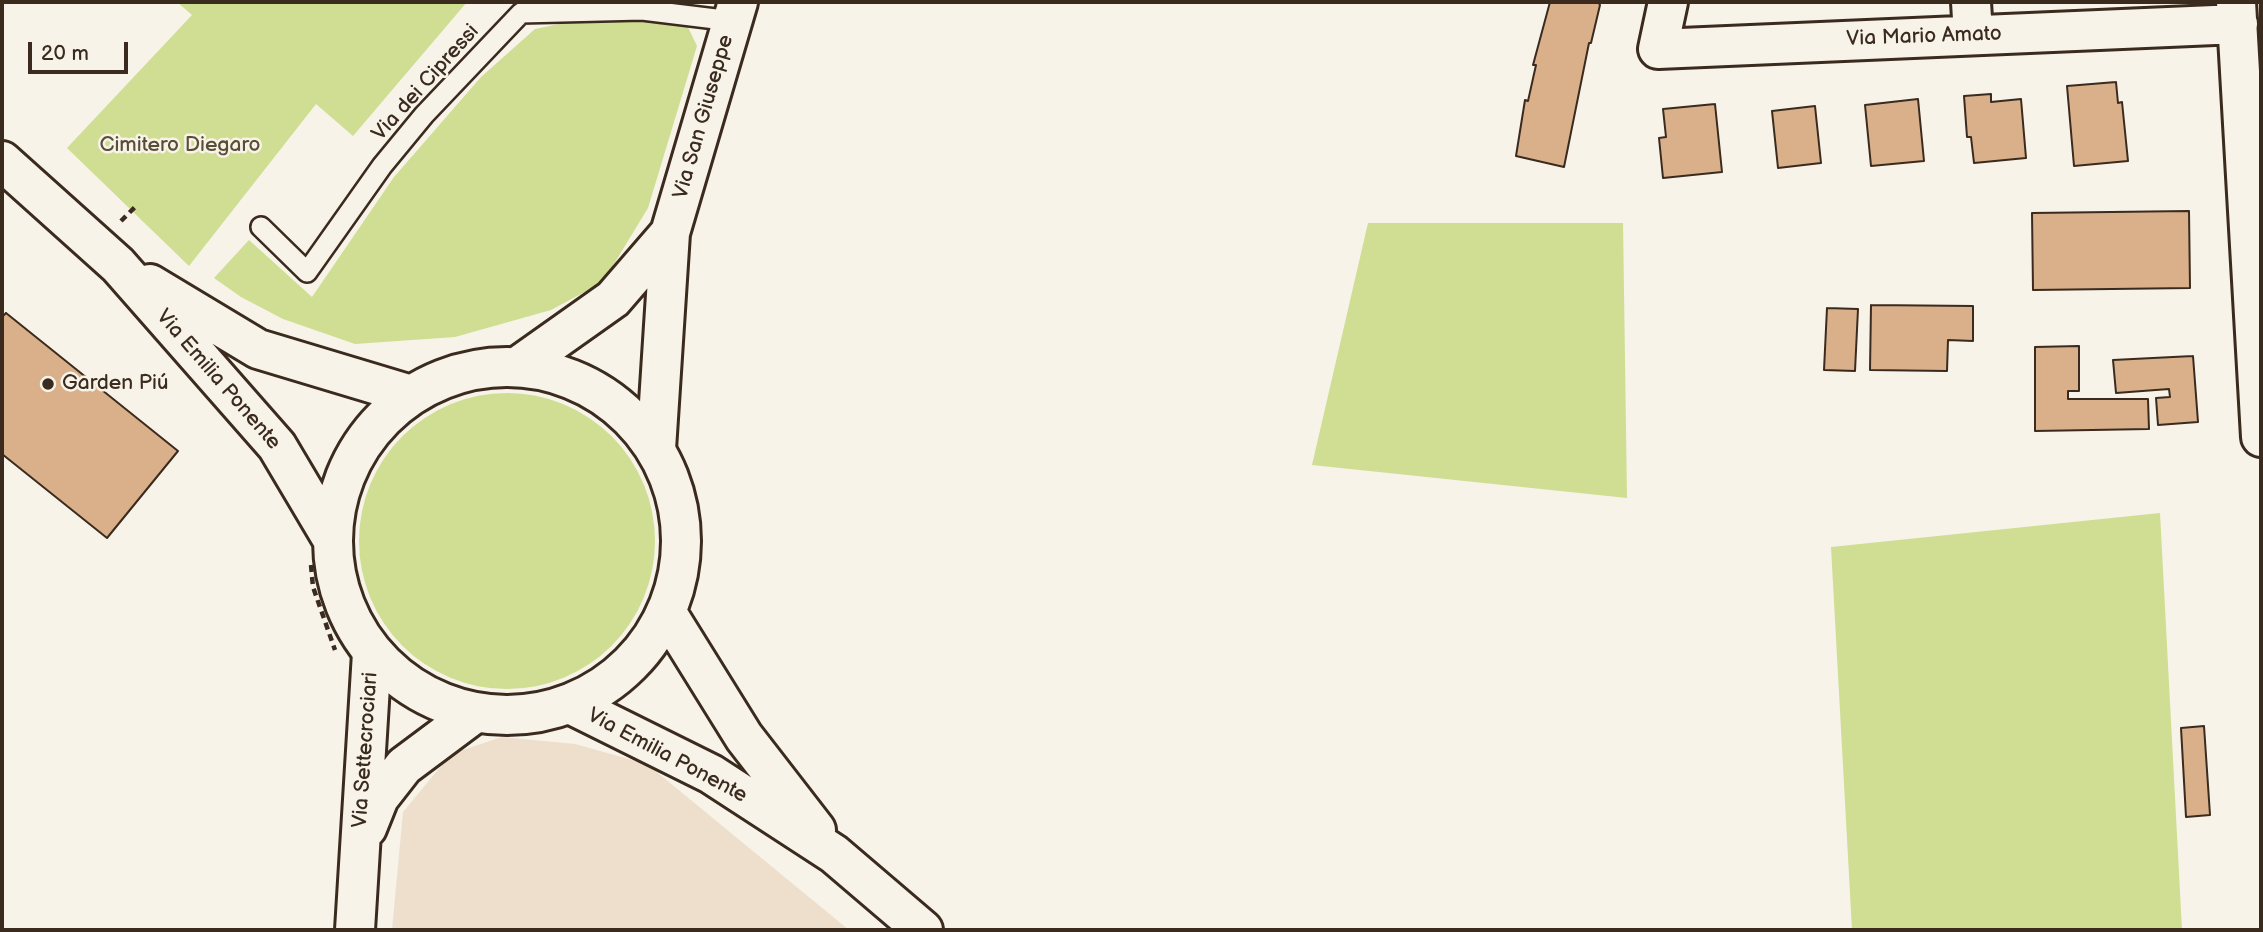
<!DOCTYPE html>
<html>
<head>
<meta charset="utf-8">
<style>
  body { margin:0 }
  #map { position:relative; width:2263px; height:932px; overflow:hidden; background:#f7f3e8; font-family:"Balsamiq Sans",sans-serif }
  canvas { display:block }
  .frame { position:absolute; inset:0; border:4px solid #3b2a1e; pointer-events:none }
  .scale { position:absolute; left:28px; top:42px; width:100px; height:32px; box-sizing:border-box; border:4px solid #3b2a1e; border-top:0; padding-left:9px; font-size:21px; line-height:24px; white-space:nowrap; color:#3b2a1e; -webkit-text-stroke:5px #f7f3e8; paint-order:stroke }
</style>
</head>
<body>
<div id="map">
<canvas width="2263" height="932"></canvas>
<div class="frame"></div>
<div class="scale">20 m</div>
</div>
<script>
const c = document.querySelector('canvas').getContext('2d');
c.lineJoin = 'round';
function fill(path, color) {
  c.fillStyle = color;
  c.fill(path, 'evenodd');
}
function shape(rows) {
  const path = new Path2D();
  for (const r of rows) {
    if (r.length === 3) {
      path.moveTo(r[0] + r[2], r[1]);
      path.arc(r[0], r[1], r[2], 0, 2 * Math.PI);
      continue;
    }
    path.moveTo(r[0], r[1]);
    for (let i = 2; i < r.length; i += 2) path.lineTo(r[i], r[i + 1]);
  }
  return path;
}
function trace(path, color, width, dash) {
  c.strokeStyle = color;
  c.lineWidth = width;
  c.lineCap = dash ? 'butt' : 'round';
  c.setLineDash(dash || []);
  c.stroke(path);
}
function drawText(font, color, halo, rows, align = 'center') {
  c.font = font + ' "Balsamiq Sans",sans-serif';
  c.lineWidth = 5;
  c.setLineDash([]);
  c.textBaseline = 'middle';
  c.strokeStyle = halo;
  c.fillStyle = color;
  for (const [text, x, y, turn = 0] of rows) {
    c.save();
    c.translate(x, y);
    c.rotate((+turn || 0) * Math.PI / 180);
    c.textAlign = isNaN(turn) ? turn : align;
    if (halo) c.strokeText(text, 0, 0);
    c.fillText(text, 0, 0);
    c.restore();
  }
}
const built = shape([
  [502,737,575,744,647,764,849,930,392,930,403,812,451,754]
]);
const green = shape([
  [177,2,467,2,353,136,316,104,189,266,67,148,192,15],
  [593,17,650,17,686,23,697,46,648,208,603,282,551,310,455,337,355,344,283,319,241,297,214,278,249,240,312,297,394,177,481,77,535,29],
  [1368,223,1623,223,1627,498,1312,465],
  [507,541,148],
  [2160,513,2182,930,1852,930,1831,547]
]);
const building = shape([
  [1550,2,1598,2,1600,5,1591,43,1589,43,1564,167,1516,156,1525,100,1528,101,1536,65,1533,65,1550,2],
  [2116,82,2118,103,2122,102,2128,161,2074,166,2067,86,2116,82],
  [1991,94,1991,102,2021,99,2026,158,1974,163,1971,137,1967,137,1964,96,1991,94],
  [1918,99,1924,161,1871,166,1865,105,1918,99],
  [1715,104,1722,172,1663,178,1659,138,1666,137,1663,109,1715,104],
  [1815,106,1821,163,1778,168,1772,111,1815,106],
  [2189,211,2190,288,2033,290,2032,213,2189,211],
  [1871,305,1973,306,1973,341,1948,340,1947,371,1870,370,1871,305],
  [1827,308,1858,309,1855,371,1824,370,1827,308],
  [6,313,178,451,107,538,2,454,2,317,6,313],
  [2079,346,2079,391,2068,391,2068,399,2148,399,2149,429,2035,431,2035,347,2079,346],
  [2193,356,2198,422,2158,425,2156,398,2170,397,2169,389,2116,393,2113,360,2193,356],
  [2204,726,2210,815,2186,817,2181,728,2204,726]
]);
const path = shape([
  [121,221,138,204],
  [311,565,313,587,335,650],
  [505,728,546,729]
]);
const lane = shape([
  [261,227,307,272,382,166,424,115,521,13,642,10,732,21]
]);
const street = shape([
  [1668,2,1658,49,2238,24],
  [1971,2,1973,35],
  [2236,2,2261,437]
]);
const secondary = shape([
  [517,367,613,299,670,233],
  [656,449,670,233,738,2],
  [367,828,379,798,404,766,475,713],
  [355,930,372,653]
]);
const primary = shape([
  [2,161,118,265,277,446,331,537],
  [150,284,258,349,411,395],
  [507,541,174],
  [667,613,744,737,816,830],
  [570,704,711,774,834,854,923,930]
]);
const markers = [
  [48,384,7,"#3b2a1e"]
];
const streetNames = [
  ["Via Mario Amato",1924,37,-2],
  ["Via dei Cipressi",426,83,-48],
  ["Via San Giuseppe",704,117,-74],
  ["Via Emilia Ponente",218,380,49],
  ["Via Settecrociari",366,750,-86],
  ["Via Emilia Ponente",667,756,28]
];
const parkNames = [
  ["Cimitero Diegaro",180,146]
];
const poiNames = [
  ["Garden Piú",62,384]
];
fill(built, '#eedfcc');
fill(green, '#cfde92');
fill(building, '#d9b08a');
trace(building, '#3b2a1e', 2);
trace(lane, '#3b2a1e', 24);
trace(street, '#3b2a1e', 44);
trace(secondary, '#3b2a1e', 44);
trace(primary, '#3b2a1e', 44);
trace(path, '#3b2a1e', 4.5, [7, 5]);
trace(lane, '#f7f3e8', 19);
trace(street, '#f7f3e8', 38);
trace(secondary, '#f7f3e8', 38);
trace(primary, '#f7f3e8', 38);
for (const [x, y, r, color] of markers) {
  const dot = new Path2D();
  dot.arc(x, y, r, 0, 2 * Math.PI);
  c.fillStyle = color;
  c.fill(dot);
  trace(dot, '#f7f3e8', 2.5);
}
drawText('21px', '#3b2a1e', '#f7f3e8', streetNames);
drawText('21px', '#594e35', '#f7f3e8', parkNames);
drawText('21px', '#3b2a1e', '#f7f3e8', poiNames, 'left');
</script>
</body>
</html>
